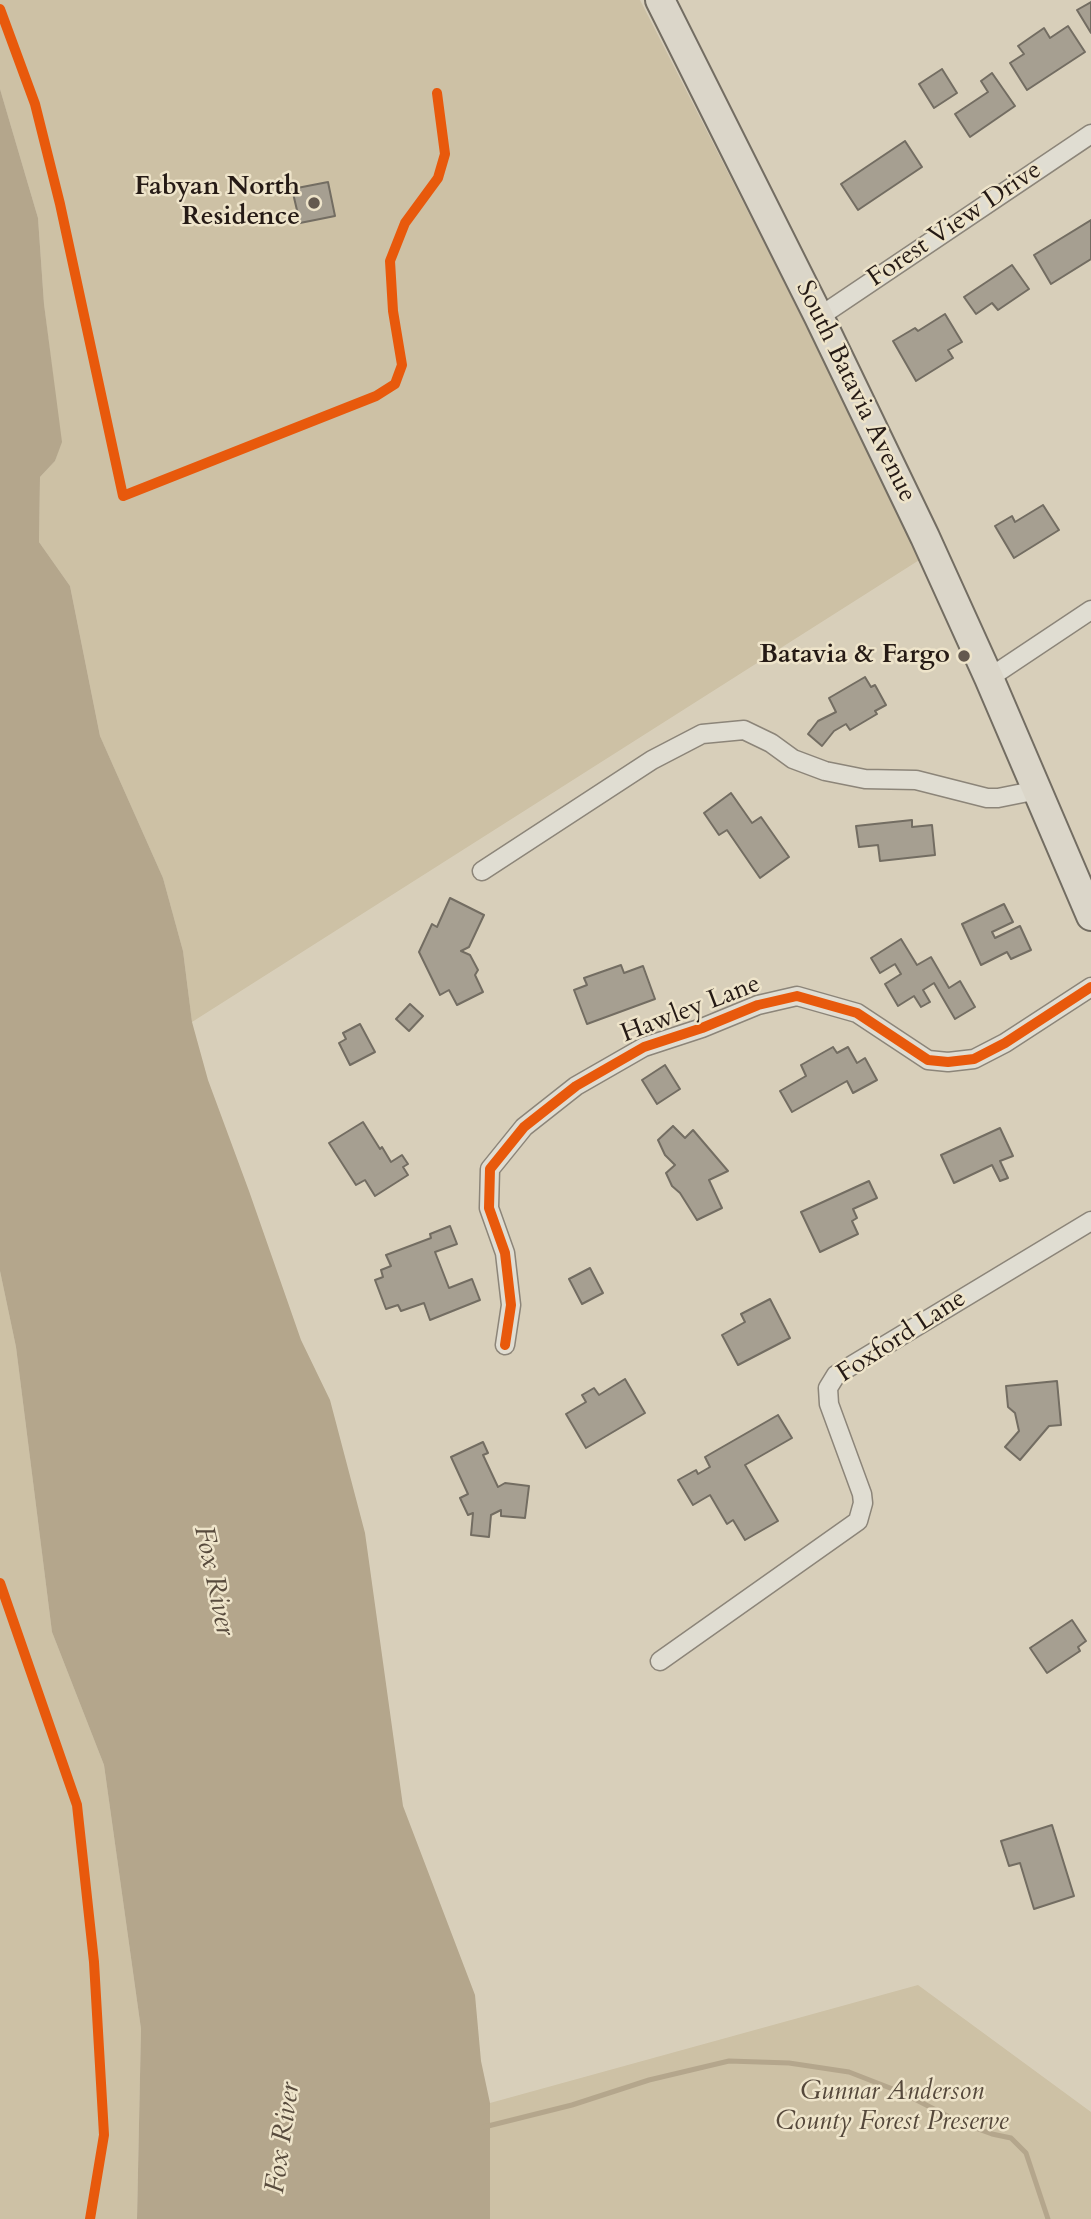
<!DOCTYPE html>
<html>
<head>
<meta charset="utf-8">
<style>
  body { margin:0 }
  canvas { display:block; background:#d8cfba }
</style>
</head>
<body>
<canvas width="1091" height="2219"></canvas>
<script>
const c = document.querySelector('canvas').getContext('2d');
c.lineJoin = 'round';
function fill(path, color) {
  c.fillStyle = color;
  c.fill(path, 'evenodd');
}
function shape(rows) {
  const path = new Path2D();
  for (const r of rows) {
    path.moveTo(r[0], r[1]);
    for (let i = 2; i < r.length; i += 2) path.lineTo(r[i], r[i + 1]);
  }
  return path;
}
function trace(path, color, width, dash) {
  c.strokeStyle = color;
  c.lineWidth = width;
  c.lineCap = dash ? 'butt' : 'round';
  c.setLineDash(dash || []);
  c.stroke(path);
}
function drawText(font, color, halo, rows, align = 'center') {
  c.font = font + ' Cardo,serif';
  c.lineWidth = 5;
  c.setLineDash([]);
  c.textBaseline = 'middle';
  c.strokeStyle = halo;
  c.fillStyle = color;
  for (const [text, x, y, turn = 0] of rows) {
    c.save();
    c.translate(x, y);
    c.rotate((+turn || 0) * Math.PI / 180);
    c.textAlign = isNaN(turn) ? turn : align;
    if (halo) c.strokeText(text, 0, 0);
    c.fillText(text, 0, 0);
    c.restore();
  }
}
const green = shape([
  [0,0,640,0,924,557,192,1022,183,951,163,878,100,736,70,586,39,542,40,477,55,461,61,442,44,304,38,218,0,89],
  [0,1271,16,1347,52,1632,104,1765,141,2029,137,2219,0,2219],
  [918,1985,1091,2112,1091,2219,490,2219,490,2103]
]);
const water = shape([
  [0,89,38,218,44,304,62,442,55,461,40,477,39,542,70,586,100,736,163,878,183,951,192,1022,208,1080,249,1191,301,1340,330,1400,365,1533,403,1806,475,1995,481,2061,490,2103,490,2219,137,2219,141,2029,104,1765,52,1632,16,1347,0,1271]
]);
const stream = shape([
  [484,2127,572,2105,649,2080,729,2061,789,2063,849,2072,903,2093,959,2122,992,2134,1011,2138,1026,2153,1048,2219]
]);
const building = shape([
  [1091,2,1091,33,1077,10,1091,2],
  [1068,26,1085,52,1027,90,1010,63,1024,54,1018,46,1044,28,1050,38,1068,26],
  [942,69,957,93,934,108,919,84,942,69],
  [992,73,1015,106,970,137,955,114,988,92,981,81,992,73],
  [905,141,922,167,858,210,841,184,905,141],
  [328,182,335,216,300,223,292,189,328,182],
  [1091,220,1091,259,1051,284,1034,255,1091,220],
  [1012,265,1029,289,998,310,992,303,976,314,964,297,1012,265],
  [945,314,962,342,948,350,953,358,916,381,893,341,915,328,918,331,945,314],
  [1043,505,1059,530,1014,558,995,526,1012,516,1015,522,1043,505],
  [865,677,871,687,875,685,886,705,875,711,877,714,850,730,846,724,834,731,822,746,808,734,818,721,836,712,829,698,865,677],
  [731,793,752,823,761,817,789,857,760,878,727,830,719,835,704,813,731,793],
  [912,820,912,827,932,825,935,855,880,861,878,845,859,847,856,826,912,820],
  [450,898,484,915,469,947,461,951,470,955,478,970,475,975,483,992,457,1005,449,990,440,995,419,952,432,924,437,927,450,898],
  [1004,904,1013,922,992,932,995,938,1020,926,1031,950,1011,959,1007,952,981,965,962,924,1004,904],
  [901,939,917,965,931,957,949,988,960,981,975,1007,955,1019,934,983,923,990,930,1002,921,1007,914,996,898,1006,885,984,901,974,895,964,880,973,871,958,901,939],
  [621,965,624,973,643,966,655,999,587,1024,574,990,587,985,584,978,621,965],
  [410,1004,423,1016,409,1031,396,1019,410,1004],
  [360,1024,375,1052,350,1065,339,1043,346,1039,343,1033,360,1024],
  [833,1047,837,1053,848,1047,857,1063,865,1058,877,1080,853,1093,847,1081,792,1112,780,1091,806,1076,801,1065,833,1047],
  [665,1065,680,1089,657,1104,642,1080,665,1065],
  [363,1122,380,1149,382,1147,391,1162,402,1155,408,1164,403,1167,408,1175,375,1196,365,1180,356,1185,329,1143,363,1122],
  [673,1126,685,1138,693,1130,728,1171,709,1180,722,1208,697,1220,680,1193,672,1186,666,1173,675,1165,665,1155,658,1140,673,1126],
  [1000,1128,1013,1156,1000,1161,1008,1178,1000,1181,992,1165,954,1183,941,1155,1000,1128],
  [869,1181,877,1198,853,1209,857,1218,852,1221,858,1234,820,1252,801,1212,869,1181],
  [450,1226,457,1244,435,1252,449,1288,472,1279,480,1300,430,1320,424,1303,401,1311,398,1305,386,1309,375,1280,383,1277,381,1270,391,1266,386,1255,431,1238,430,1234,450,1226],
  [590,1268,603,1293,582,1304,569,1279,590,1268],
  [770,1299,790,1338,738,1365,722,1335,745,1322,741,1314,770,1299],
  [625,1379,645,1413,586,1448,566,1414,586,1402,582,1395,594,1388,599,1395,625,1379],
  [1057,1381,1061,1425,1049,1426,1020,1460,1005,1447,1019,1431,1015,1413,1008,1407,1006,1386,1057,1381],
  [778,1415,792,1438,745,1465,778,1521,745,1540,733,1520,727,1524,710,1495,693,1505,678,1480,696,1470,698,1474,710,1467,705,1457,778,1415],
  [483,1442,488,1453,483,1455,498,1487,505,1483,529,1486,525,1518,501,1516,501,1510,491,1515,489,1537,471,1535,473,1513,468,1515,460,1498,468,1494,451,1457,483,1442],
  [1072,1620,1086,1641,1078,1647,1080,1651,1047,1673,1030,1648,1072,1620],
  [1052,1825,1074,1896,1034,1909,1020,1863,1009,1866,1001,1841,1052,1825]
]);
const street = shape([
  [819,317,1091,134],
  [989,678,1091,610],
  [482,871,652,760,702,734,744,730,771,743,793,759,825,771,865,779,916,780,987,798,998,798,1038,790],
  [505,1345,511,1305,505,1253,489,1208,490,1169,524,1127,576,1086,644,1047,702,1028,758,1005,797,996,857,1013,928,1060,948,1062,974,1059,1005,1043,1091,987],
  [660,1661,858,1521,863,1503,862,1494,829,1404,828,1388,836,1375,1091,1221]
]);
const primary = shape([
  [660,0,819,317,925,537,989,678,1091,916]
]);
const cycleway = shape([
  [0,9,35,104,60,204,123,496,376,396,395,384,402,365,393,311,390,261,405,223,438,178,445,154,437,93],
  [505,1345,511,1305,505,1253,489,1208,490,1169,524,1127,576,1086,644,1047,702,1028,758,1005,797,996,857,1013,928,1060,948,1062,974,1059,1005,1043,1091,987],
  [0,1583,77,1805,94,1962,104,2135,90,2219]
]);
const markers = [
  [314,203,7,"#64594f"],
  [964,656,7,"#64594f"]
];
const poiNames = [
  ["Fabyan North",300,188],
  ["Residence",300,218],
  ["Batavia & Fargo",950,656]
];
const streetNames = [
  ["Forest View Drive",955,225,-34],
  ["South Batavia Avenue",855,392,64],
  ["Hawley Lane",691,1010,-21],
  ["Foxford Lane",902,1337,-33]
];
const parkNames = [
  ["Gunnar Anderson",892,2093],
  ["County Forest Preserve",892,2123]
];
const waterNames = [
  ["Fox River",213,1581,78],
  ["Fox River",284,2138,-82]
];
fill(green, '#cdc1a5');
fill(water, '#b4a68c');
trace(stream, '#b4a68c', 5);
fill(building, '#a69f91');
trace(building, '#736d62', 2);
trace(street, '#8c8579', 21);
trace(primary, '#736d62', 32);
trace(street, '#e0ddd2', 18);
trace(primary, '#dbd6c9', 28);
trace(cycleway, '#e8590c', 10);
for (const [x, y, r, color] of markers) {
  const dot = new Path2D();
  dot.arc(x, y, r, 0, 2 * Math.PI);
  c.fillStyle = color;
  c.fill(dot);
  trace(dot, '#eee4ca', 2.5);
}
drawText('bold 26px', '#251a15', '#eee4ca', poiNames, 'right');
drawText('26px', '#251a15', '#eee4ca', streetNames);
drawText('italic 26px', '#55483b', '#eee4ca', parkNames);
drawText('italic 28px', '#584b3d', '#eee4ca', waterNames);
</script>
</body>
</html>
